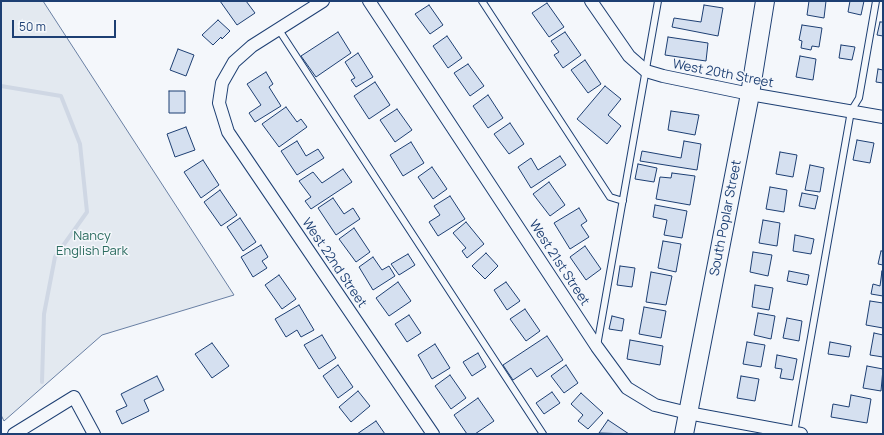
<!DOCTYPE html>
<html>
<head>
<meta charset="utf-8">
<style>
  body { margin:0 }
  #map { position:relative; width:884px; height:435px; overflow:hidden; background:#f4f7fb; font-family:Manrope,sans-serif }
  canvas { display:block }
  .frame { position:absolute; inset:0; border:2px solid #1d3f73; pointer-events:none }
  .scale { position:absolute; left:12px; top:20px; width:104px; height:18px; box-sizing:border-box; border:2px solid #1d3f73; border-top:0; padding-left:5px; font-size:12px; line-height:14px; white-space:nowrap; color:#1d3f73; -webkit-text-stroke:3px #f4f7fb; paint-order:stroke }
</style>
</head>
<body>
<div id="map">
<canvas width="884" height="435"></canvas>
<div class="frame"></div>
<div class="scale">50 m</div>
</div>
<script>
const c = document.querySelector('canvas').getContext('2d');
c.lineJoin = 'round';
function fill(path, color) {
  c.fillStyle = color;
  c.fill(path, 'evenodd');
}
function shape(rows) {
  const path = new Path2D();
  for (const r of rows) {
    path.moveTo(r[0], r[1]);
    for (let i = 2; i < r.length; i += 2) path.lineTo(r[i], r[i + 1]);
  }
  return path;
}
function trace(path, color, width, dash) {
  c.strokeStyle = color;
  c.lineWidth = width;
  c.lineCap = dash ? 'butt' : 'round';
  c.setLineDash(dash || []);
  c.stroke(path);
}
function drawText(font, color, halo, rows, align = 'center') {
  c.font = font + ' Manrope,sans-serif';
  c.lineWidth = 3;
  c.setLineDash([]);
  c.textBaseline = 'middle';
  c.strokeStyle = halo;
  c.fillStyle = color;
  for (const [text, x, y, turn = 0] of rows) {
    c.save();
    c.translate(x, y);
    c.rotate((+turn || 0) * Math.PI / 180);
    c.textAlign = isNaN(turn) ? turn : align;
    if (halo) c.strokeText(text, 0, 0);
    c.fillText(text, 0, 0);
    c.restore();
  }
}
const green = shape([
  [1,1,43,1,234,295,102,335,4,421,1,415,1,1]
]);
const stream = shape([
  [1,86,61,96,80,144,87,212,55,257,44,314,42,382]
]);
const building = shape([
  [220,1,246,1,255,13,237,25,220,1],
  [809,1,826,1,824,18,807,15,809,1],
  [850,1,864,1,861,15,848,12,850,1],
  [547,3,564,27,549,37,532,13,547,3],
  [429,5,443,25,430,34,415,14,429,5],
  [704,5,723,8,718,36,672,27,674,18,701,22,704,5],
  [218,20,230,31,222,39,221,37,213,45,202,35,218,20],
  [880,22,883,22,883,36,877,35,880,22],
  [802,25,822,28,819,47,812,46,811,50,801,48,802,41,799,40,802,25],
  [338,32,351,53,316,77,301,56,338,32],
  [565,32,581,55,563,68,554,55,559,52,551,41,565,32],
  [447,36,462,58,448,68,433,46,447,36],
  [668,37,708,43,706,61,665,55,668,37],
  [841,45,855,47,852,60,839,58,841,45],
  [178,49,194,55,186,76,170,70,178,49],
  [358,53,373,77,356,87,351,80,355,78,345,62,358,53],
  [800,56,816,59,813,80,796,77,800,56],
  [585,60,601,84,588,93,571,70,585,60],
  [468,64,484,86,470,96,454,73,468,64],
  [878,69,883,70,883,83,876,82,878,69],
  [266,72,273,84,269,87,281,106,255,122,249,113,261,105,247,84,266,72],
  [375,82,390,105,369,119,354,96,375,82],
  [605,86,621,99,608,115,621,126,607,144,577,119,605,86],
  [169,91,185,91,185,113,169,113,169,91],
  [488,95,503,118,488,128,473,106,488,95],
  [286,107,297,122,301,119,307,127,279,147,262,124,286,107],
  [397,109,412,130,395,142,380,120,397,109],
  [671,111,699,115,695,135,668,130,671,111],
  [510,123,524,144,509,154,494,134,510,123],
  [186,127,195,150,175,157,167,134,186,127],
  [857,140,874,143,870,163,853,160,857,140],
  [297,141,306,156,318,149,324,158,297,175,281,151,297,141],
  [684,141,701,144,697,170,640,161,642,151,681,158,684,141],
  [411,142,424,163,403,176,390,155,411,142],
  [780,152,797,155,793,177,776,174,780,152],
  [560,156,566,165,531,188,518,167,531,158,538,170,560,156],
  [203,160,219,185,201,198,184,172,203,160],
  [638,164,657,168,654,182,635,179,638,164],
  [810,165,824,168,820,192,805,190,810,165],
  [432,167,447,189,433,199,418,177,432,167],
  [343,169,352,182,311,209,305,201,311,197,299,181,313,172,322,183,343,169],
  [672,173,695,176,690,205,656,199,660,177,671,178,672,173],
  [549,182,565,205,550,216,533,194,549,182],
  [770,187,787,190,784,212,766,209,770,187],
  [220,190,237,215,221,226,204,202,220,190],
  [802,193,818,196,815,209,799,206,802,193],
  [450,196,465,219,438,236,429,222,440,215,434,206,450,196],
  [333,198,344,214,353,208,360,219,336,235,318,208,333,198],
  [655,205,687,211,682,238,664,235,667,220,653,217,655,205],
  [579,208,587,221,581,225,589,237,570,249,554,223,579,208],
  [240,218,256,242,243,251,227,227,240,218],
  [763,220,780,223,777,246,759,243,763,220],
  [466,222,484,244,467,258,462,251,466,248,453,233,466,222],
  [354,228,370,252,356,262,339,239,354,228],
  [795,235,814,239,811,254,793,251,795,235],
  [663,241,681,244,676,272,658,268,663,241],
  [261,245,268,257,262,261,267,268,253,277,241,257,261,245],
  [585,246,601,269,586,280,570,257,585,246],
  [881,251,883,251,883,265,878,264,881,251],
  [753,252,772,255,768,276,750,272,753,252],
  [486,253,498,266,485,279,472,266,486,253],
  [408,254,415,265,399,275,391,264,408,254],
  [373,257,382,270,389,266,395,276,373,290,359,267,373,257],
  [620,266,635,268,632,287,617,285,620,266],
  [789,271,809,275,807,285,787,281,789,271],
  [882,271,883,296,871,294,873,284,880,286,882,271],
  [651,272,672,276,666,305,646,302,651,272],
  [279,275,296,299,282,309,265,285,279,275],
  [398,282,411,301,389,316,376,298,398,282],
  [506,282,520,301,507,310,494,290,506,282],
  [755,285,773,288,769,310,752,307,755,285],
  [870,301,883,303,883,328,866,325,870,301],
  [299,305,314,330,301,337,297,330,286,337,275,319,299,305],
  [644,307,666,311,661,338,639,334,644,307],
  [525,309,540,331,526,341,510,319,525,309],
  [758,313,775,316,771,339,754,335,758,313],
  [409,315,421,333,407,342,395,324,409,315],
  [612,316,624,319,622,331,609,329,612,316],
  [787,318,802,321,799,341,783,338,787,318],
  [874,333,883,335,883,357,870,355,874,333],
  [322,335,336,358,319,369,304,345,322,335],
  [547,336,563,360,537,377,531,368,513,380,503,365,547,336],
  [630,340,663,346,660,365,627,359,630,340],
  [747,342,765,345,761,367,743,364,747,342],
  [830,342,851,346,849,357,828,354,830,342],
  [212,343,229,366,212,378,195,354,212,343],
  [435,344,450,368,432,379,418,355,435,344],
  [478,353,486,367,472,376,463,362,478,353],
  [777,355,797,359,793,380,780,378,782,369,775,368,777,355],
  [338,365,353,387,338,398,323,376,338,365],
  [566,365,578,383,564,393,551,376,566,365],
  [867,366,883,369,881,391,863,388,867,366],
  [450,375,466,398,451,409,435,386,450,375],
  [157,376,164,390,144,400,149,411,122,424,116,411,127,406,121,394,157,376],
  [741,376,759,379,755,401,737,398,741,376],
  [358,391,370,406,351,422,339,407,358,391],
  [552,392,560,403,544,414,536,403,552,392],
  [581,393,603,413,588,429,578,421,583,415,571,404,581,393],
  [851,395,871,399,867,423,831,417,833,404,849,407,851,395],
  [478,398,494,421,475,434,467,434,454,415,478,398],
  [608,420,629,434,599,433,608,420],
  [376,421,385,434,357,434,376,421]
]);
const service = shape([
  [482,1,610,197,623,201],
  [279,30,543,434],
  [597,346,658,1],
  [794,433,851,111,859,98,876,1]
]);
const minor = shape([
  [323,1,252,46,234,62,222,83,219,103,228,132,433,434],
  [369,1,597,347,627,388,655,405,688,413,801,434],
  [591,1,629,56,646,71,663,76,750,94,883,117],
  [14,434,74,397,94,434]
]);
const secondary = shape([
  [684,434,750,94,765,1]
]);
const streetNames = [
  ["West 20th Street",723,74,11],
  ["South Poplar Street",726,218,-79],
  ["West 22nd Street",334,263,56],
  ["West 21st Street",559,263,57]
];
const parkNames = [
  ["Nancy",92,236],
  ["English Park",92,251]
];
fill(green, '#e3e9f0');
trace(green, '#687fa3', 1);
trace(stream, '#cfd7e4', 4);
fill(building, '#d5e0f0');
trace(building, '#1d3f73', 1);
trace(service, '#1d3f73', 8);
trace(minor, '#1d3f73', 14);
trace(secondary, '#1d3f73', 20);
trace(service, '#f4f7fb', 6);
trace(minor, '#f4f7fb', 12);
trace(secondary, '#f4f7fb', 18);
drawText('13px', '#1d3f73', '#f4f7fb', streetNames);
drawText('13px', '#2c6c60', '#f4f7fb', parkNames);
</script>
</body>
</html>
